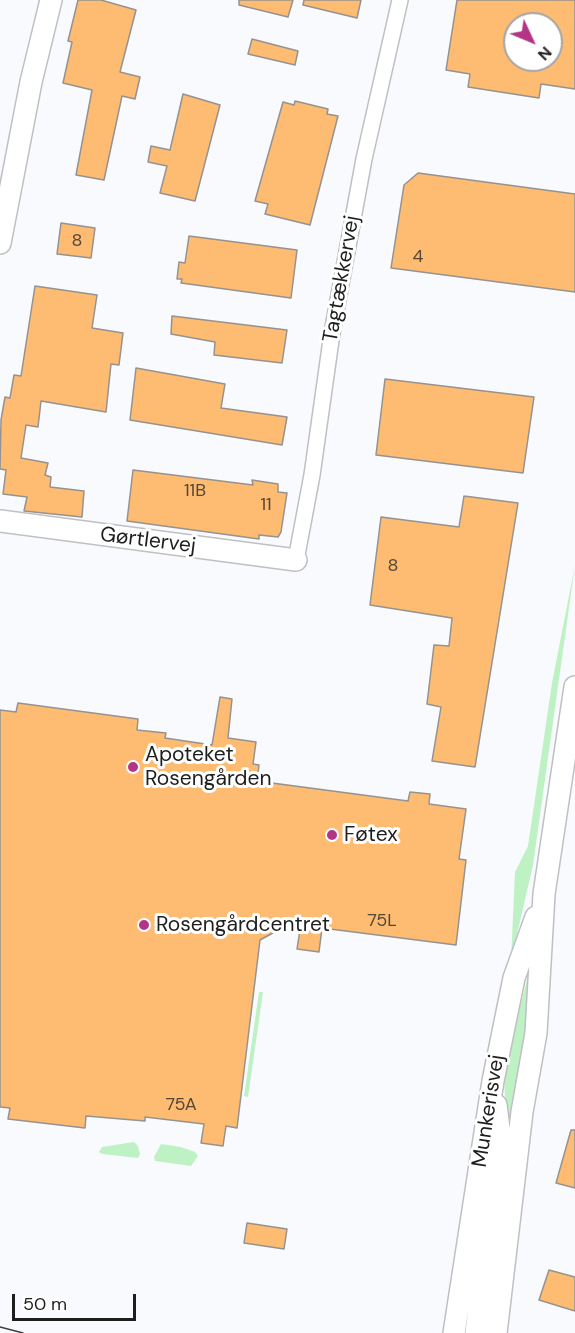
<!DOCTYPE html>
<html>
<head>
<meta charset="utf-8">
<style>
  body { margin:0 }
  #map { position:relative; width:575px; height:1333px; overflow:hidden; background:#f9fafe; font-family:"DM Sans",sans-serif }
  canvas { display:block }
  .north { position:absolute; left:503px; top:12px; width:60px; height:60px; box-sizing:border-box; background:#fff; border:2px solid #a5a5a5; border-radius:50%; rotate:134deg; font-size:16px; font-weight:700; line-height:24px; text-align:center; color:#1e1e1f }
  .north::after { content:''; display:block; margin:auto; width:21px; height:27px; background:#b33686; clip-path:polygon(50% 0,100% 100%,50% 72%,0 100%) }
  .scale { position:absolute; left:12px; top:1294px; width:124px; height:27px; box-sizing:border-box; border:3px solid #1e1e1f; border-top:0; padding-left:8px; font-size:18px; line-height:21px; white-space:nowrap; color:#1e1e1f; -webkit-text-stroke:4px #fff; paint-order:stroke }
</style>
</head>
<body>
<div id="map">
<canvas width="575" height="1333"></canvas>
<div class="north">N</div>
<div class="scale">50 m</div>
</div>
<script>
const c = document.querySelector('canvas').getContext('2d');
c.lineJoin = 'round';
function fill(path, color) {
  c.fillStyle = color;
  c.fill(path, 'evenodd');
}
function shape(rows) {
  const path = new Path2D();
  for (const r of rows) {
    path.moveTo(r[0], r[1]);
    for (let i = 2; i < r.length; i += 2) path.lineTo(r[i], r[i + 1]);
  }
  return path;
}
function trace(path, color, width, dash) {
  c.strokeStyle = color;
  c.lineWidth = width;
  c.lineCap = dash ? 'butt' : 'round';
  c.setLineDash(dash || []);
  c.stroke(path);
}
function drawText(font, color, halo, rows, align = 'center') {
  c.font = font + ' "DM Sans",sans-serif';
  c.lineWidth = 6;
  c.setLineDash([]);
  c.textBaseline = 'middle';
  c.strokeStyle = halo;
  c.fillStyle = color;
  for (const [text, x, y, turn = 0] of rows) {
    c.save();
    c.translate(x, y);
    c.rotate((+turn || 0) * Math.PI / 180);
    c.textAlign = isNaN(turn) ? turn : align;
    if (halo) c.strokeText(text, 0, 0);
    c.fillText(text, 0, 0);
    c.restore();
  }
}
const green = shape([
  [575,565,533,865,511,960,515,872,528,846,552,683],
  [533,956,537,956,508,1152,504,1079,506,1063],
  [259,992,263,992,248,1097,244,1096],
  [134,1142,138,1146,140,1154,138,1158,102,1154,99,1152,102,1147],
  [161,1144,181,1147,195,1152,198,1156,191,1166,155,1161,154,1157]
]);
const building = shape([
  [78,0,101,0,136,10,120,72,140,77,135,99,122,96,104,180,76,175,92,90,63,83,72,42,68,41,78,0],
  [239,0,293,0,288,17,239,5,239,0],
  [304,0,361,0,357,18,303,5,304,0],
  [457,0,575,0,575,89,541,84,539,98,468,87,470,74,446,70,457,0],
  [515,24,551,24,551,60,515,60,515,24],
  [252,39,298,51,295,65,248,54,252,39],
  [183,94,220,105,195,201,160,193,167,166,148,162,151,146,170,150,183,94],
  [295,101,328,109,327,114,338,116,310,225,265,214,268,204,255,201,283,102,294,105,295,101],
  [418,173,575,194,575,292,391,268,404,185,418,173],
  [61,223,95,228,91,258,57,254,61,223],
  [189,236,297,250,291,298,181,283,182,279,177,279,179,262,185,263,189,236],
  [35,286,97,295,92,328,123,333,119,365,111,364,106,412,41,401,38,427,26,425,21,458,48,463,45,475,51,477,50,487,84,491,82,517,24,511,27,497,3,494,6,470,0,469,1,420,5,397,10,398,14,375,21,376,35,286],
  [172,316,287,330,282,363,214,355,215,342,171,334,172,316],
  [136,368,225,384,221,408,287,417,282,445,130,420,136,368],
  [385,379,534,397,523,473,376,455,385,379],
  [133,470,253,485,252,480,278,484,278,492,287,493,281,532,278,537,259,535,259,539,127,521,133,470],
  [464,496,518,503,475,767,432,761,441,707,427,704,434,645,449,646,452,618,370,605,381,517,459,527,464,496],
  [220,697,232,699,228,738,256,742,253,764,259,765,257,781,408,801,410,792,430,794,429,804,466,809,459,859,466,860,456,945,322,928,319,952,297,949,302,917,260,940,237,1128,226,1126,223,1146,201,1143,204,1124,145,1117,145,1121,86,1116,85,1128,8,1119,10,1108,0,1107,0,710,16,712,18,703,138,719,137,730,166,733,165,738,212,745,220,697],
  [571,1130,575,1130,575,1188,556,1183,571,1130],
  [247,1223,287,1229,284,1249,244,1243,247,1223],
  [549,1270,575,1277,575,1311,539,1300,549,1270]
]);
const street = shape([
  [296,560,312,475,332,333,364,159,400,0]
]);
const secondary = shape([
  [0,243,31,82,51,0],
  [0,521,296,560],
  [454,1333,493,1081,514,978,536,917],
  [476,1333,500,1136,496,1105],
  [496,1333,522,1112,536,1033,544,894,575,687]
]);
const tram = shape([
  [0,1327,23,1333]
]);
const markers = [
  [133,767,6,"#b33686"],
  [332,835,6,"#b33686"],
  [144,925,6,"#b33686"]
];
const numberNames = [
  ["8",77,241],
  ["4",418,257],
  ["11B",195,491],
  ["11",266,505],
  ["8",393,566],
  ["75L",382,921],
  ["75A",181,1105]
];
const streetNames = [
  ["Tagtækkervej",342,279,-80],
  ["Gørtlervej",148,541,7],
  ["Munkerisvej",489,1111,-81]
];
const poiNames = [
  ["Apoteket",145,755],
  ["Rosengården",145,779],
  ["Føtex",344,835],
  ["Rosengårdcentret",156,925]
];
fill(green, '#bef2c4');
fill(building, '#febc73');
trace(building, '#959290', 1.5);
trace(street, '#bfc0c4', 18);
trace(secondary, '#bfc0c4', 24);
trace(street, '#fff', 15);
trace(secondary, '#fff', 21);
trace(tram, '#3e3e3f', 1.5);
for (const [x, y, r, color] of markers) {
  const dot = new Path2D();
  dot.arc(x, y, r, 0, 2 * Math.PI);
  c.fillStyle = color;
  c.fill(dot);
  trace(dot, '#fff', 2);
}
drawText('18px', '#564634', null, numberNames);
drawText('21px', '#1e1e1f', '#fff', streetNames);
drawText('21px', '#1e1e1f', '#fff', poiNames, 'left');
</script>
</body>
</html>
